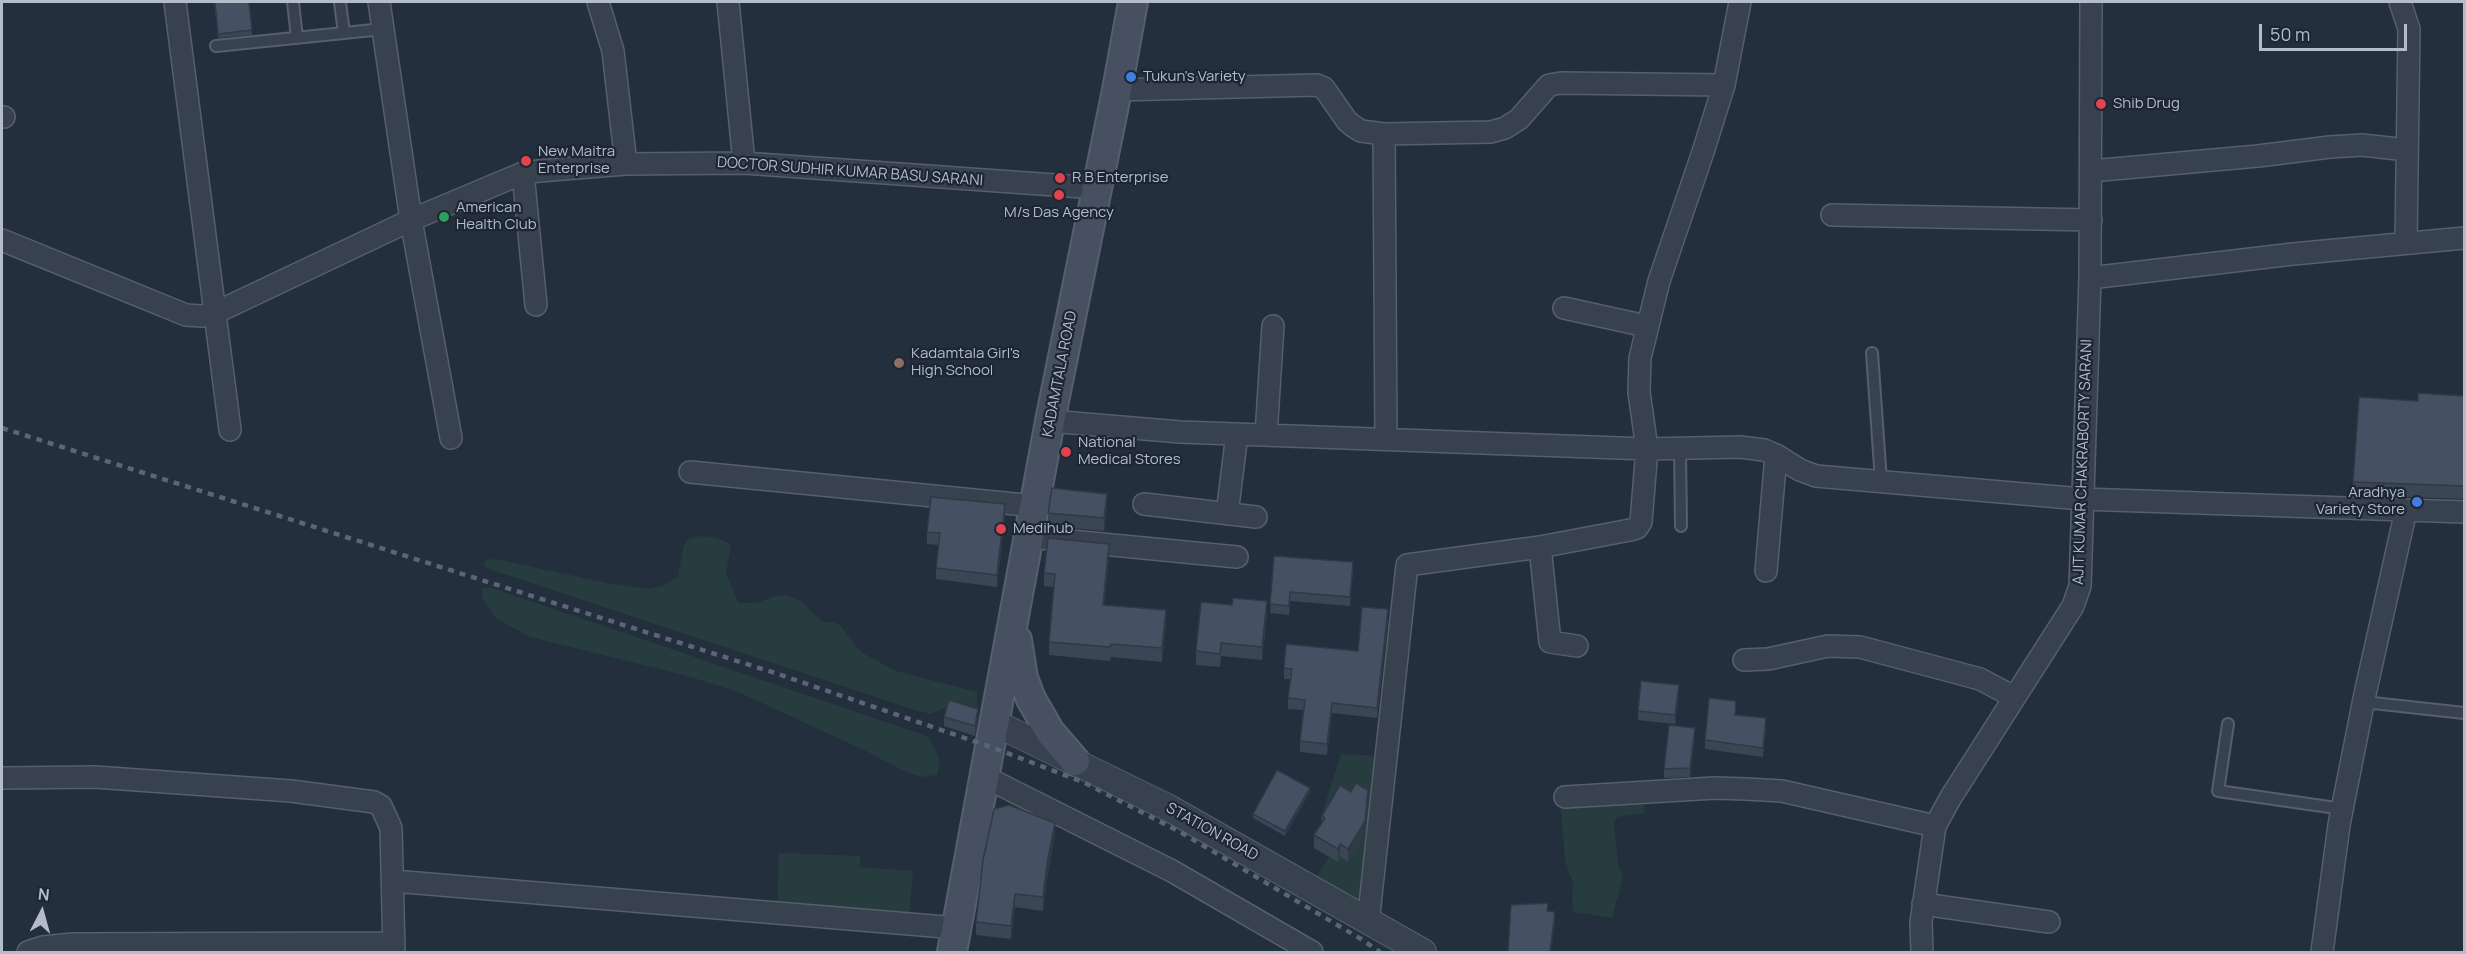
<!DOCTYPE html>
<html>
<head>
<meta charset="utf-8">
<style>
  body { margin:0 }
  #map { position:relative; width:2466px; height:954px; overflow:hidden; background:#242f3e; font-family:Manrope,sans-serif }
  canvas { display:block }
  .frame { position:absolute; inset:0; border:3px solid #b4bcc9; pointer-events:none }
  .north { position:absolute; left:12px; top:882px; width:60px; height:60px; -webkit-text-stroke:4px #1d2633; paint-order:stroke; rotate:6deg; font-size:16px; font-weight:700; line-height:24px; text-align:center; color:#b4bcc9 }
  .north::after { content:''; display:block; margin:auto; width:21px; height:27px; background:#b4bcc9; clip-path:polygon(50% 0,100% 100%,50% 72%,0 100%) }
  .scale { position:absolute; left:2259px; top:24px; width:148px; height:27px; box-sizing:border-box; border:3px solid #b4bcc9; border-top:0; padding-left:8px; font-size:18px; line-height:21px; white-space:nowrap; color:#b4bcc9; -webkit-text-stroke:4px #1d2633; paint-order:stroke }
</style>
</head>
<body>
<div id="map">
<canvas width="2466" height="954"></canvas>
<div class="frame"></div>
<div class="north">N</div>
<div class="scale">50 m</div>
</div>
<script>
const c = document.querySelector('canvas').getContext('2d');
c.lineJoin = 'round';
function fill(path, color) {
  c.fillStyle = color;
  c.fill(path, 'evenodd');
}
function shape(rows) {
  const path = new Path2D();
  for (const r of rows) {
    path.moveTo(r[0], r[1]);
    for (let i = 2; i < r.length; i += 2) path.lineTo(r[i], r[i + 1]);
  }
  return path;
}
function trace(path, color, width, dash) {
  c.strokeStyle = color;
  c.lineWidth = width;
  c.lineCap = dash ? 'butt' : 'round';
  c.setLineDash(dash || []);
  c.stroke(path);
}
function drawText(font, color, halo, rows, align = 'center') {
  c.font = font + ' Manrope,sans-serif';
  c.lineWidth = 4.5;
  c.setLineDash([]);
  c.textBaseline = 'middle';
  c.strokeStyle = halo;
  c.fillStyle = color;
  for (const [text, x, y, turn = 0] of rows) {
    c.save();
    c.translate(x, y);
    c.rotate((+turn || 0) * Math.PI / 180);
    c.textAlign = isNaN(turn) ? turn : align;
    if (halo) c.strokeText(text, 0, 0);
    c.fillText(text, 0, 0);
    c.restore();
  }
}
const green = shape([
  [701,536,716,538,731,544,726,573,738,603,756,603,773,597,786,595,803,602,813,614,824,622,833,622,841,626,861,652,896,671,977,692,977,712,946,707,930,714,912,709,486,568,484,563,487,560,496,559,611,584,650,589,665,585,678,576,684,545,689,539],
  [482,588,492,588,918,733,928,737,937,753,940,762,937,775,921,777,900,769,866,751,738,692,684,675,530,637,496,618,482,597],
  [1341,754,1384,756,1367,910,1316,878,1340,839,1320,820],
  [1643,798,1644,813,1617,817,1614,822,1618,865,1623,877,1612,918,1574,912,1572,908,1573,883,1565,860,1560,803],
  [779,853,860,856,860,867,913,871,909,919,777,906]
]);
const service = shape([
  [293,2,297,38],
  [340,2,344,33],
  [216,46,383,29],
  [1872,353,1881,481],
  [1680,448,1681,526],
  [2364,702,2464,713],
  [2228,724,2218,791,2343,809]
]);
const minor = shape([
  [175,2,230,430],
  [379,2,411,220,451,438],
  [598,2,613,51,626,164],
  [728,2,744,163],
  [2400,2,2409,29,2406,243],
  [1117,90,1317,85,1324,88,1347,121,1353,126,1361,131,1384,134,1491,132,1505,128,1519,119,1549,85,1561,83,1724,85],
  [2,117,4,117],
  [1384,134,1386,438],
  [2091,171,2258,156,2330,147,2362,145,2407,150],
  [523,173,536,305],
  [1832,215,2091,220],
  [2,240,186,315,202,316,215,313,411,220,523,173,539,171,626,164,744,163,1097,188],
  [2090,278,2293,254,2464,238],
  [1564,308,1646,326],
  [1050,421,1180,432,1647,449,1740,447,1764,450,1776,455,1800,470,1816,476,2082,499,2464,512],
  [1266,435,1273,326],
  [690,472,1035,506],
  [1144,504,1256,517],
  [1227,514,1237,434],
  [1029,537,1237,557],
  [1540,547,1550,642,1577,646],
  [1766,571,1776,455],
  [1744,660,1768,659,1828,646,1860,647,1980,679,2014,697],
  [985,777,1172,871,1312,952],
  [2,778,95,777,291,791,374,802,381,806,391,828,394,952],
  [1565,797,1715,788,1746,789,1782,791,1935,826],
  [393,881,957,928],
  [1923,904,2049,922],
  [1368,923,1407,565,1540,547,1630,530,1637,528,1641,522,1647,449,1639,392,1640,358,1659,281,1703,152,1724,85,1740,2],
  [28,952,43,947,73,944,393,943],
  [1922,952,1921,922,1935,826,1951,797,2073,606,2080,586,2090,278,2091,2],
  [2322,952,2339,825,2365,694,2406,510]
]);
const tertiary = shape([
  [995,723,1167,807,1423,952]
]);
const secondary = shape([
  [1017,640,1023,678,1031,699,1050,732,1075,761],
  [952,952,1050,421,1117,90,1133,2]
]);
const rail = shape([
  [2,428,775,673,991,747,1083,782,1182,833,1361,939,1380,952]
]);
const wall = shape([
  [214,2,249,2,252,35,218,38],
  [2464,396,2464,499,2353,495,2353,482,2418,401],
  [1107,508,1104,531,1048,526,1048,513],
  [1005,516,997,587,936,579,936,568,939,545,927,544,927,532],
  [1274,556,1353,571,1350,606,1290,601,1289,615,1270,613],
  [1109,558,1104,605,1166,624,1162,662,1111,657,1110,661,1049,655,1049,642,1054,587,1044,586,1044,573],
  [1267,615,1262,660,1221,656,1220,667,1196,665,1196,651],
  [1388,620,1377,718,1332,713,1327,755,1300,752,1300,741,1303,710,1288,709,1288,698,1291,679,1284,679,1284,668,1358,651],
  [1679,694,1675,724,1638,720,1638,711],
  [1736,710,1736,715,1766,727,1763,757,1705,749,1705,740],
  [944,717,978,718,975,736,944,726],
  [1695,737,1690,777,1664,778,1664,769],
  [1310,792,1285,836,1253,818,1253,814],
  [1368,804,1365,834,1348,862,1340,857,1338,862,1314,848,1314,835,1322,823,1322,816],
  [1055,836,1047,878,1043,911,1015,907,1011,939,976,935,976,922]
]);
const shadedWall = shape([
  [1107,494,1107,508,1104,531,1104,518],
  [1005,504,1005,516,997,587,997,575],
  [1109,544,1109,558,1103,618,1103,605],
  [1267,601,1267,615,1262,660,1262,647],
  [1388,609,1388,620,1377,718,1377,708],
  [1166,610,1166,624,1162,662,1162,648],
  [1679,685,1679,694,1675,724,1675,715],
  [1332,703,1332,713,1327,755,1327,744],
  [978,709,978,718,975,736,975,726],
  [1766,718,1766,727,1763,757,1763,748],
  [1695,728,1695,737,1690,777,1690,768],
  [1310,788,1310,792,1285,836,1285,831],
  [1368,790,1368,804,1365,834,1348,862,1348,849],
  [1055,823,1055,836,1047,878,1043,911,1043,897,1047,864],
  [1340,844,1340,857,1338,862,1338,849],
  [1015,894,1015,907,1011,939,1011,926],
  [1555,912,1555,925,1551,952,1550,952]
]);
const building = shape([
  [215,2,249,2,252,30,218,34,215,2],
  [2418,393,2464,396,2464,486,2353,482,2359,397,2418,401,2418,393],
  [1052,488,1107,494,1104,518,1048,513,1052,488],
  [931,497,1005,504,997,575,936,568,940,533,927,532,931,497],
  [1048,538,1109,544,1103,605,1166,610,1162,648,1111,644,1110,647,1049,642,1055,574,1044,573,1048,538],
  [1274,556,1353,562,1350,597,1290,592,1289,606,1270,604,1274,556],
  [1233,598,1267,601,1262,647,1221,643,1220,654,1196,651,1201,602,1232,605,1233,598],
  [1362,607,1388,609,1377,708,1332,703,1327,744,1300,741,1305,700,1288,698,1292,669,1284,668,1286,644,1358,651,1362,607],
  [1641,681,1679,685,1675,715,1638,711,1641,681],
  [1709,698,1736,701,1735,715,1766,718,1763,748,1705,740,1709,698],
  [949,700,978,709,975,726,944,717,949,700],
  [1669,725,1695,728,1690,768,1664,769,1669,725],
  [1277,770,1310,788,1285,831,1253,814,1277,770],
  [1356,783,1368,790,1365,821,1348,849,1340,844,1338,849,1314,835,1325,818,1322,816,1340,785,1351,792,1356,783],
  [1009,805,1055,823,1047,864,1043,897,1015,894,1011,926,976,922,983,860,994,809,1009,805],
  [1548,903,1547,911,1555,912,1550,952,1508,952,1511,905,1548,903]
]);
const markers = [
  [1131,77,6,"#3f7fe0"],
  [2101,104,6,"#e0444e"],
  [526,161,6,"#e0444e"],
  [1060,178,6,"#e0444e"],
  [1059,195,6,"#e0444e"],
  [444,217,6,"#2e9e5b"],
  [899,363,6,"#8d6e63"],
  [1066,452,6,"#e0444e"],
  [2417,502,6,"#3f7fe0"],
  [1001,529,6,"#e0444e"]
];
const poiNames = [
  ["Tukun's Variety",1143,77],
  ["Shib Drug",2113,104],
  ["New Maitra",538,152],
  ["Enterprise",538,169],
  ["R B Enterprise",1072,178],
  ["American",456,208],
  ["Health Club",456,225],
  ["M/s Das Agency",1059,213,"center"],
  ["Kadamtala Girl's",911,354],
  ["High School",911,371],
  ["National",1078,443],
  ["Medical Stores",1078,460],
  ["Aradhya",2405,493,"right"],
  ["Variety Store",2405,510,"right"],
  ["Medihub",1013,529]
];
const streetNames = [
  ["DOCTOR SUDHIR KUMAR BASU SARANI",850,172,4],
  ["KADAMTALA ROAD",1060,374,-79],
  ["AJIT KUMAR CHAKRABORTY SARANI",2083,462,-88],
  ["STATION ROAD",1212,832,29]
];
fill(green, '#263c3f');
trace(service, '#565f6c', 14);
trace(minor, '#565f6c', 24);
trace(tertiary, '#565f6c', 28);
trace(secondary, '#565f6c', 32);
trace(service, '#38414e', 10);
trace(minor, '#38414e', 21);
trace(tertiary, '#38414e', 26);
trace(secondary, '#465061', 28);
trace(rail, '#5a6575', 4.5, [6, 6]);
fill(wall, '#3b4654');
fill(shadedWall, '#303945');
fill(building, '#455162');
trace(building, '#303945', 1.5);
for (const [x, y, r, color] of markers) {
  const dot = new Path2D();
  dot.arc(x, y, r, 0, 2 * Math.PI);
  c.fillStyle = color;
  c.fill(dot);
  trace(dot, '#1d2633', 2);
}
drawText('15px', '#b4bcc9', '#1d2633', poiNames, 'left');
drawText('15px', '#b4bcc9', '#1d2633', streetNames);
</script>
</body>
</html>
